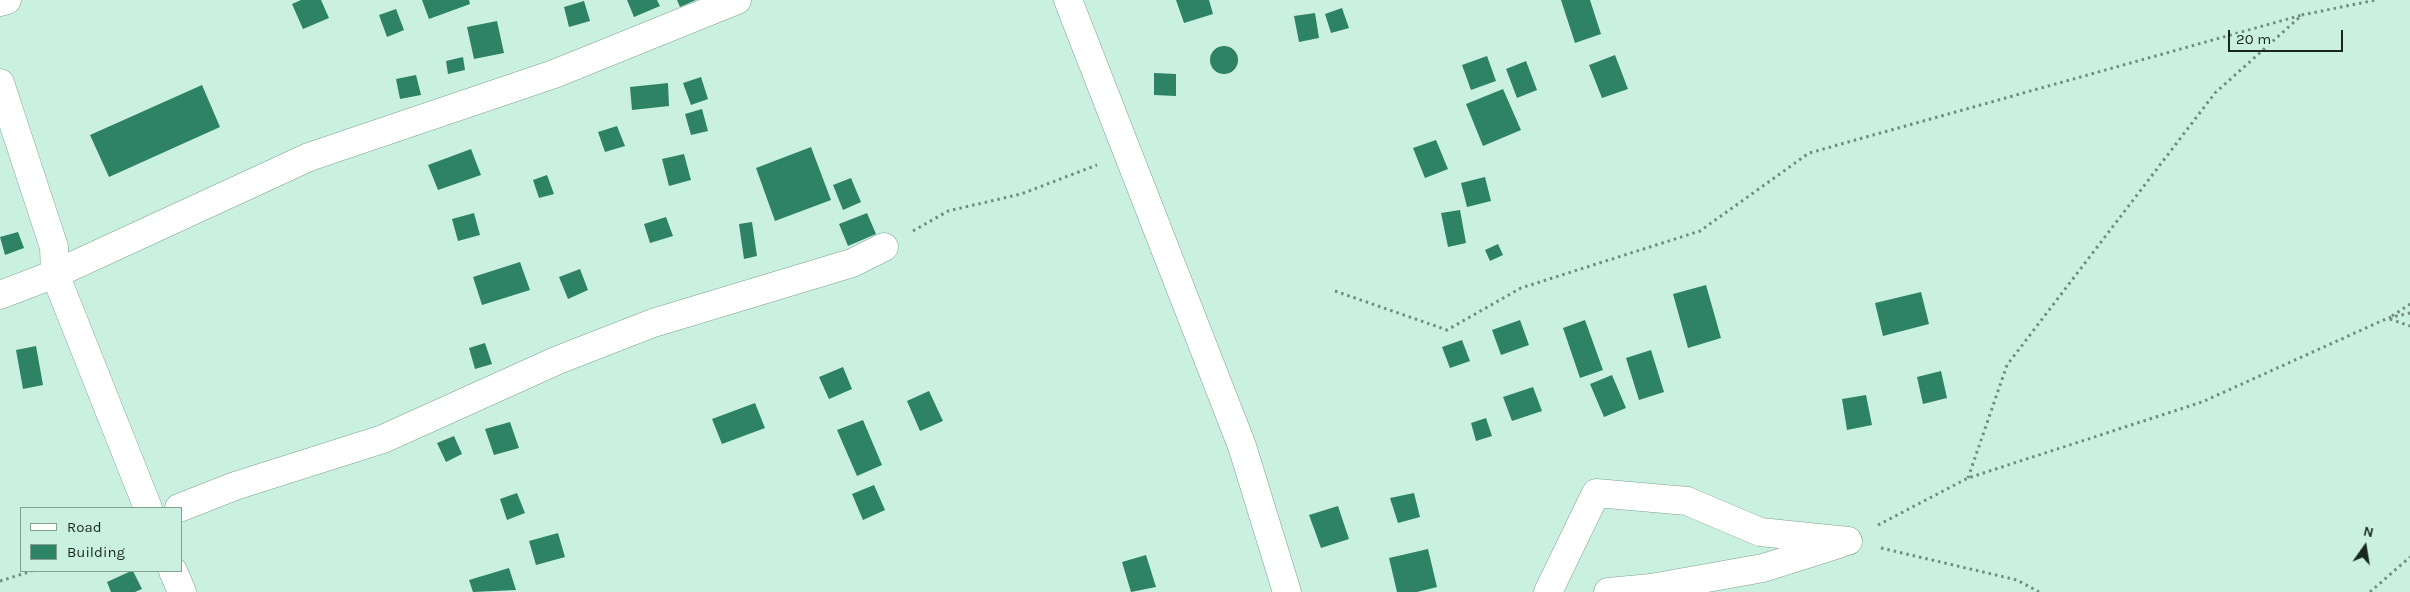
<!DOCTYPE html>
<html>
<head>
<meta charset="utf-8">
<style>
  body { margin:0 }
  #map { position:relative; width:2410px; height:592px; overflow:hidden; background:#caf1e0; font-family:Karla,sans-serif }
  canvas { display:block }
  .legend { position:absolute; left:20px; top:507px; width:162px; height:65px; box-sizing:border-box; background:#caf1e0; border:1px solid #83a093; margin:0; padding:6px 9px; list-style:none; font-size:15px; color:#182720 }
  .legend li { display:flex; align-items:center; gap:10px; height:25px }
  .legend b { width:25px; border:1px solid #83a093 }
  .north { position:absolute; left:2340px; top:522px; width:50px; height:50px; -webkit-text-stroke:4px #caf1e0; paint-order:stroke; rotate:13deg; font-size:14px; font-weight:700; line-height:20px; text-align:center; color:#182720 }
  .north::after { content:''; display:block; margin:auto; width:18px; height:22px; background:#182720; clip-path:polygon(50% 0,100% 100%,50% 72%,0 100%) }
  .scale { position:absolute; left:2228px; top:30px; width:115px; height:22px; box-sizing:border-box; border:2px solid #182720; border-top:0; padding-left:6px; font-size:15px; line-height:18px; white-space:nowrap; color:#182720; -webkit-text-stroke:4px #caf1e0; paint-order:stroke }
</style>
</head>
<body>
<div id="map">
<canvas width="2410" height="592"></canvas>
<ul class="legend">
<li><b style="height:6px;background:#fff"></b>Road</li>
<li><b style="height:14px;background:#2e8265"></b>Building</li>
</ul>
<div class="north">N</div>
<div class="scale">20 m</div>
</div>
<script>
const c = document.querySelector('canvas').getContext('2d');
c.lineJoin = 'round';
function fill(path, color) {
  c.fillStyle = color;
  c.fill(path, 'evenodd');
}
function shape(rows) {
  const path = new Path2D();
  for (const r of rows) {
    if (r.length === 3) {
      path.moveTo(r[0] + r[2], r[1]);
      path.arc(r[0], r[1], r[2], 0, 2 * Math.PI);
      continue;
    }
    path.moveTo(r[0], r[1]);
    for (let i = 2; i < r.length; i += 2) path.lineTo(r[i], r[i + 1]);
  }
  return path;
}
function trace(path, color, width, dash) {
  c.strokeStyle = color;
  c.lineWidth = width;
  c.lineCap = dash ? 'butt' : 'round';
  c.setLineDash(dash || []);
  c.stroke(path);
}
const building = shape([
  [301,0,321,0,329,18,303,29,292,4],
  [422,0,469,0,470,4,429,19],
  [627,0,657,0,660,6,634,17],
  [677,0,696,0,680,7],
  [1176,0,1209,0,1213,14,1184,23],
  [1561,0,1590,0,1601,34,1575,43],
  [584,1,590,21,569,27,564,7],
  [1342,8,1349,28,1331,33,1325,14],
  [396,9,404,30,387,37,379,15],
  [1315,13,1319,38,1299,42,1294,16],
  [497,21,504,53,474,59,467,27],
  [1224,60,14],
  [1615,55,1628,89,1602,98,1589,65],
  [1487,56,1496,81,1471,90,1462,65],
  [463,57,465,70,448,74,446,61],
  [1526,61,1537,90,1517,98,1506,69],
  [1154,73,1176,74,1176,96,1154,95],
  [416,75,421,95,400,99,396,79],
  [701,77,708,99,691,105,683,83],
  [668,83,669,106,632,110,630,87],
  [202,85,220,127,109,177,90,135],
  [1503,89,1521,130,1483,146,1466,104],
  [702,109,708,131,691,135,685,114],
  [617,126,625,146,605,152,598,132],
  [1436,140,1448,169,1425,178,1413,148],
  [811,147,831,200,775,221,756,168],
  [471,149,481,175,438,190,428,165],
  [684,154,691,180,669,186,662,159],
  [547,175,554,194,539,198,533,180],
  [1485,177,1491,201,1467,207,1461,183],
  [851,178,861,202,843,210,833,185],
  [1460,210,1466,243,1448,247,1441,213],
  [474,213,480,235,458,241,452,219],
  [867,213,876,234,848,246,839,224],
  [666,217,673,236,650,243,644,224],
  [752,222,757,256,744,259,739,224],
  [18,232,24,248,5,255,0,237],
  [1498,244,1503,255,1490,261,1485,250],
  [520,262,530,290,482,305,473,277],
  [580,269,588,290,568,299,559,277],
  [1706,285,1721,338,1688,348,1673,294],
  [1921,292,1929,324,1883,336,1875,303],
  [1520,320,1529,345,1501,355,1492,330],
  [1585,320,1603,370,1580,378,1563,328],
  [1462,340,1470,361,1450,368,1442,347],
  [485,343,492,364,475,369,469,348],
  [36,346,43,385,23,389,16,350],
  [1651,350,1664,392,1639,400,1626,358],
  [843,367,852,389,829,399,819,377],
  [1941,371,1947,398,1923,404,1917,377],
  [1612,375,1626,408,1604,417,1590,384],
  [1533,387,1542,411,1512,421,1503,397],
  [929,391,943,421,920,431,907,401],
  [1866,395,1872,425,1847,430,1842,399],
  [755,403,765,428,722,444,712,419],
  [1486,418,1492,436,1476,441,1471,423],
  [863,420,882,465,857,476,837,430],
  [510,422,519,448,494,455,485,429],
  [454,436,462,454,446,462,437,443],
  [874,485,885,510,863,520,852,494],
  [517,493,525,513,507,520,500,499],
  [1414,493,1420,517,1398,523,1390,498],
  [1338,506,1349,539,1321,548,1309,515],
  [558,533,565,557,536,565,529,541],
  [1428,549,1437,587,1417,592,1397,592,1389,558],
  [1146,555,1156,587,1131,592,1122,562],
  [509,568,516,590,473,592,469,580],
  [131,571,133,571,142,589,135,592,111,592,107,582]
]);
const path = shape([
  [913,231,948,211,1021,194,1097,165],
  [1335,291,1447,330,1521,288,1700,231,1809,153,2302,15],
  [2392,316,2410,304],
  [2390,319,2410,326],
  [1968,478,2007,365,2215,93,2302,15,2376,0],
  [1878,525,1968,478,2202,402,2388,318,2410,313],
  [1881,548,2017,580,2039,592],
  [0,581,32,571],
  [2370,592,2410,557]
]);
const street = shape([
  [1068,0,1242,446,1287,592],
  [0,2,7,0],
  [0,83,54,247,55,274,148,508],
  [0,295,55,274,309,157,554,74,737,0],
  [179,508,235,486,383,439,558,360,653,323,852,263,884,247],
  [173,571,182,592],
  [1548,592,1596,493,1687,501,1760,532,1848,541],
  [1608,592,1651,588,1763,568,1839,544]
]);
fill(building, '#2e8265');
trace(street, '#7ca191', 29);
trace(path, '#718b80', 3, [2.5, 4]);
trace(street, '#fff', 28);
</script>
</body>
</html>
